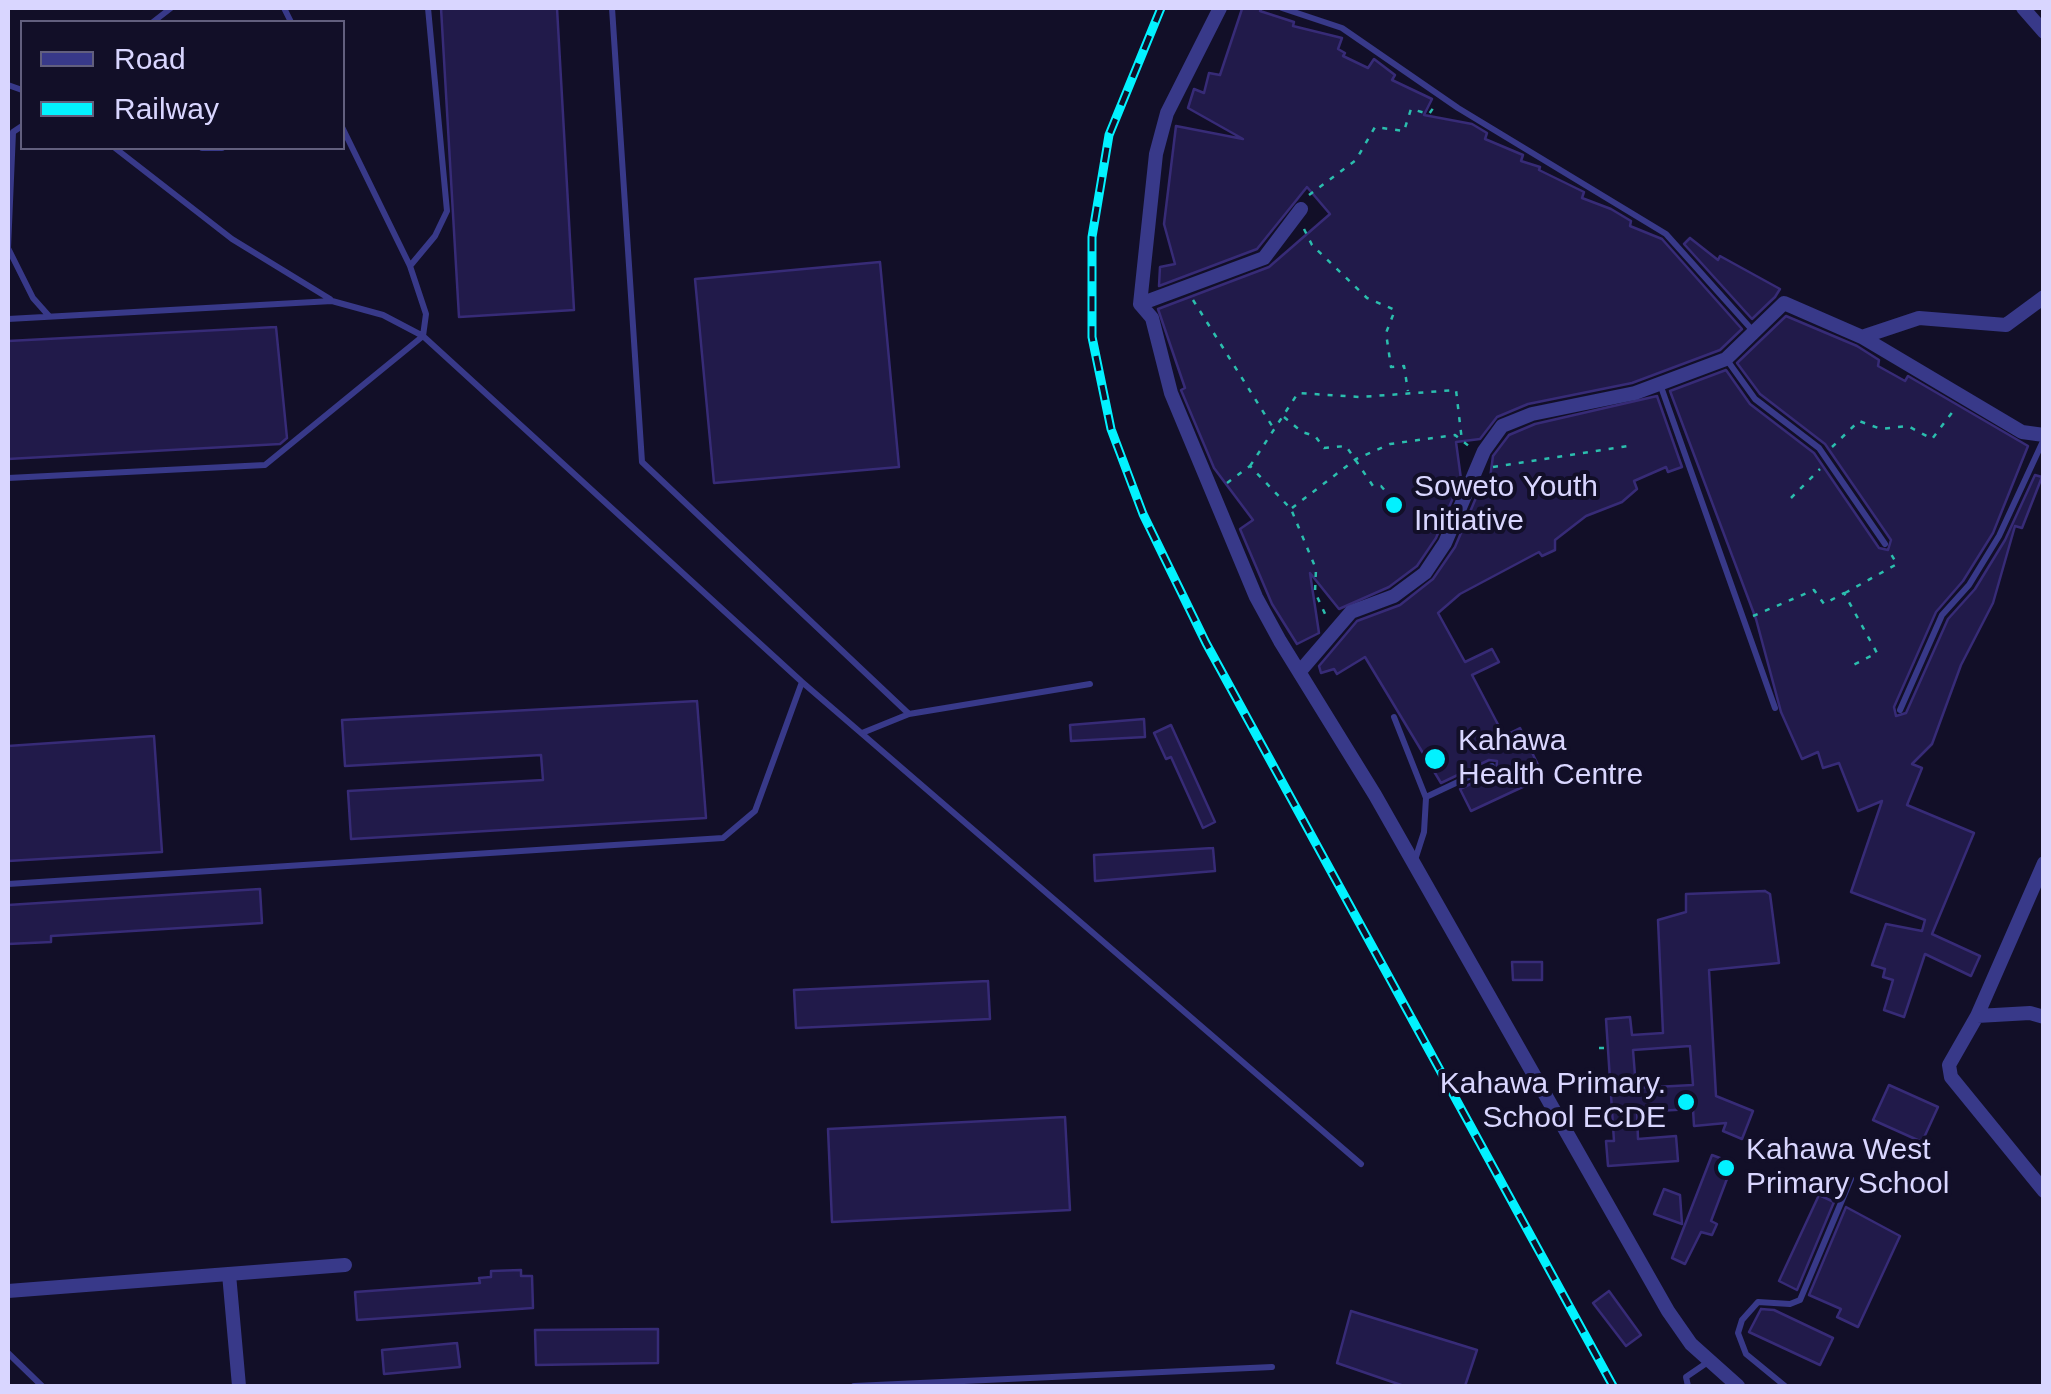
<!DOCTYPE html>
<html>
<head>
<meta charset="utf-8">
<style>
  body { margin:0 }
  #map { position:relative; width:2051px; height:1394px; overflow:hidden; background:#120f28; font-family:Helvetica,sans-serif }
  canvas { display:block }
  .frame { position:absolute; inset:0; border:10px solid #d9d6ff; pointer-events:none }
  .legend { position:absolute; left:20px; top:20px; width:325px; height:130px; box-sizing:border-box; background:#120f28; border:2px solid #625f7e; margin:0; padding:12px 18px; list-style:none; font-size:30px; color:#d9d6ff }
  .legend li { display:flex; align-items:center; gap:20px; height:50px }
  .legend b { width:50px; border:2px solid #625f7e }
</style>
</head>
<body>
<div id="map">
<canvas width="2051" height="1394"></canvas>
<div class="frame"></div>
<ul class="legend">
<li><b style="height:12px;background:#383989"></b>Road</li>
<li><b style="height:12px;background:#02f2ff"></b>Railway</li>
</ul>
</div>
<script>
const c = document.querySelector('canvas').getContext('2d');
c.lineJoin = 'round';
function fill(path, color) {
  c.fillStyle = color;
  c.fill(path, 'evenodd');
}
function shape(rows) {
  const path = new Path2D();
  for (const r of rows) {
    path.moveTo(r[0], r[1]);
    for (let i = 2; i < r.length; i += 2) path.lineTo(r[i], r[i + 1]);
  }
  return path;
}
function trace(path, color, width, dash) {
  c.strokeStyle = color;
  c.lineWidth = width;
  c.lineCap = dash ? 'butt' : 'round';
  c.setLineDash(dash || []);
  c.stroke(path);
}
function drawText(font, color, halo, rows, align = 'center') {
  c.font = font + ' Helvetica,sans-serif';
  c.lineWidth = 8;
  c.setLineDash([]);
  c.textBaseline = 'middle';
  c.strokeStyle = halo;
  c.fillStyle = color;
  for (const [text, x, y, turn = 0] of rows) {
    c.save();
    c.translate(x, y);
    c.rotate((+turn || 0) * Math.PI / 180);
    c.textAlign = isNaN(turn) ? turn : align;
    if (halo) c.strokeText(text, 0, 0);
    c.fillText(text, 0, 0);
    c.restore();
  }
}
const building = shape([
  [441,8,557,8,574,310,459,317,441,8],
  [1248,8,1262,8,1260,11,1294,22,1293,26,1342,38,1338,49,1345,53,1343,56,1368,68,1374,59,1395,75,1392,80,1432,99,1424,115,1472,124,1487,133,1485,139,1523,155,1521,161,1540,167,1539,170,1584,192,1582,198,1611,209,1631,221,1630,226,1662,239,1742,329,1720,350,1632,383,1528,404,1497,417,1480,439,1456,442,1461,479,1436,538,1417,566,1389,587,1339,609,1310,573,1319,633,1297,644,1272,604,1240,529,1253,520,1214,468,1181,390,1185,388,1158,309,1269,267,1330,214,1307,187,1257,249,1159,286,1160,267,1175,264,1164,224,1176,126,1243,139,1188,108,1194,89,1204,93,1209,73,1220,75,1242,9,1248,8],
  [1690,238,1718,260,1720,256,1780,289,1775,297,1752,319,1684,244,1690,238],
  [880,262,899,467,714,483,695,279,880,262],
  [1786,316,1857,346,1879,360,1878,366,1905,381,1908,376,2028,446,1993,533,1963,581,1936,612,1894,707,1896,716,1906,713,1948,619,1975,589,2005,540,2035,475,2042,477,2022,528,2015,526,1993,603,1961,665,1932,744,1912,764,1922,768,1907,805,1974,833,1932,934,1980,956,1971,976,1925,954,1904,1017,1884,1010,1893,980,1883,977,1885,969,1872,965,1886,924,1922,931,1925,920,1851,892,1882,801,1858,811,1839,763,1823,768,1818,752,1802,759,1781,712,1756,619,1670,391,1726,370,1750,404,1814,453,1879,548,1888,550,1891,540,1825,444,1760,394,1737,363,1786,316],
  [276,327,287,438,280,444,8,459,8,341,276,327],
  [1657,396,1682,467,1668,472,1666,467,1634,481,1637,489,1622,502,1586,516,1555,540,1555,550,1542,556,1539,552,1460,594,1438,613,1465,662,1492,649,1499,662,1472,675,1504,736,1520,728,1544,777,1471,811,1460,789,1496,772,1497,761,1489,760,1441,783,1365,657,1337,674,1334,669,1321,673,1319,666,1357,621,1400,605,1433,579,1455,547,1484,479,1490,478,1493,456,1509,435,1535,424,1657,396],
  [697,701,706,818,351,839,348,791,543,780,541,755,345,766,342,720,697,701],
  [1144,719,1145,737,1071,741,1070,725,1144,719],
  [1171,725,1215,822,1203,828,1171,757,1166,759,1154,733,1171,725],
  [154,736,162,852,8,861,8,746,154,736],
  [1213,848,1215,871,1095,881,1094,855,1213,848],
  [260,889,262,923,51,936,51,942,8,944,8,905,260,889],
  [1765,891,1770,894,1779,963,1709,970,1716,1096,1753,1111,1742,1139,1723,1131,1726,1123,1694,1126,1693,1109,1637,1112,1638,1139,1676,1136,1678,1161,1608,1166,1606,1141,1614,1141,1606,1019,1630,1017,1632,1035,1663,1033,1658,920,1686,912,1686,894,1765,891],
  [1690,1046,1693,1085,1636,1088,1633,1050,1690,1046],
  [1512,962,1542,962,1542,980,1513,980,1512,962],
  [988,981,990,1019,796,1028,794,990,988,981],
  [1889,1085,1938,1107,1922,1142,1873,1120,1889,1085],
  [1065,1117,1070,1210,832,1222,828,1129,1065,1117],
  [1712,1155,1733,1163,1711,1221,1717,1224,1712,1235,1701,1232,1685,1264,1672,1258,1712,1155],
  [1664,1189,1680,1195,1682,1224,1654,1214,1664,1189],
  [1819,1195,1834,1202,1797,1290,1779,1281,1819,1195],
  [1846,1207,1900,1236,1858,1327,1837,1317,1841,1309,1809,1295,1846,1207],
  [521,1270,521,1276,532,1276,533,1308,357,1320,355,1292,480,1283,479,1278,491,1277,491,1271,521,1270],
  [1609,1291,1641,1335,1626,1346,1593,1303,1609,1291],
  [1761,1309,1774,1310,1833,1338,1820,1365,1749,1332,1761,1309],
  [1351,1311,1477,1350,1465,1386,1404,1386,1337,1363,1351,1311],
  [658,1329,658,1363,536,1365,535,1330,658,1329],
  [457,1343,460,1367,384,1374,382,1350,457,1343]
]);
const path = shape([
  [1309,195,1356,160,1375,127,1404,131,1411,109,1429,114,1434,107],
  [1304,229,1312,245,1367,298,1395,310,1386,333,1391,367,1404,366,1408,391],
  [1193,300,1274,429],
  [1284,417,1302,432,1315,436,1324,448,1346,446,1373,486,1381,486,1405,514],
  [1832,447,1859,421,1881,429,1908,426,1932,439,1954,410],
  [1250,466,1298,393,1360,397,1456,390,1462,441],
  [1493,467,1628,446],
  [1227,483,1250,466,1291,509,1316,569,1315,592,1326,616],
  [1791,498,1820,469],
  [1292,508,1356,459,1390,444,1455,435,1470,447],
  [1845,593,1897,564,1891,554],
  [1753,616,1814,590,1824,604,1844,593,1877,653,1853,665],
  [1599,1048,1608,1048]
]);
const service = shape([
  [284,8,291,22],
  [612,8,642,462,909,714],
  [1282,8,1342,28,1458,108,1666,234,1754,332],
  [153,22,171,8],
  [8,85,22,90],
  [22,126,13,132,8,248,33,298,49,316],
  [115,148,232,239,330,299],
  [202,148,222,148],
  [410,266,435,236,447,211,428,8],
  [8,319,332,301,383,315,423,336,802,682,1361,1164],
  [1727,360,1755,399,1819,448,1885,544],
  [1660,384,1775,708],
  [8,478,265,465,423,336,426,314,410,266,342,127],
  [1900,710,1942,615,1969,585,1999,536,2044,439],
  [1394,717,1426,798,1424,832,1414,863],
  [862,733,909,714,1090,684],
  [1426,797,1492,766],
  [8,884,723,838,755,811,802,682],
  [8,1353,42,1386],
  [854,1386,1272,1367],
  [1688,1386,1686,1377,1708,1362],
  [1785,1386,1746,1354,1738,1333,1742,1320,1758,1302,1790,1304,1800,1300,1851,1179]
]);
const minor = shape([
  [1220,8,1167,113,1156,154,1140,304,1152,318,1171,393,1256,597,1280,641,1375,795,1668,1311,1691,1344,1738,1386],
  [2023,8,2044,32],
  [1140,304,1264,258,1301,209],
  [1862,337,1919,318,2006,325,2044,297],
  [1302,669,1351,612,1394,596,1425,573,1445,543,1484,451,1502,426,1532,414,1635,393,1726,359,1784,303,1862,337,2022,432,2044,435],
  [2044,863,1977,1016,1949,1065,1951,1077,2044,1191],
  [1977,1016,2030,1013,2044,1017],
  [229,1274,239,1386],
  [8,1291,345,1265]
]);
const rail = shape([
  [1161,8,1109,135,1092,237,1092,337,1111,429,1143,514,1206,643,1613,1386]
]);
const markers = [
  [1394,505,10,"#02f2ff"],
  [1435,759,12,"#02f2ff"],
  [1686,1102,10,"#02f2ff"],
  [1726,1168,10,"#02f2ff"]
];
const poiNames = [
  ["Soweto Youth",1414,488],
  ["Initiative",1414,522],
  ["Kahawa",1458,742],
  ["Health Centre",1458,776],
  ["Kahawa Primary.",1666,1085,"right"],
  ["School ECDE",1666,1119,"right"],
  ["Kahawa West",1746,1151],
  ["Primary School",1746,1185]
];
fill(building, '#211a4a');
trace(building, '#372b77', 2.5);
trace(path, '#2bbeae', 2.5, [5, 8]);
trace(service, '#383989', 6);
trace(minor, '#383989', 14);
trace(rail, '#02f2ff', 9);
trace(rail, '#120f28', 5, [15]);
for (const [x, y, r, color] of markers) {
  const dot = new Path2D();
  dot.arc(x, y, r, 0, 2 * Math.PI);
  c.fillStyle = color;
  c.fill(dot);
  trace(dot, '#120f28', 4);
}
drawText('30px', '#d9d6ff', '#120f28', poiNames, 'left');
</script>
</body>
</html>
